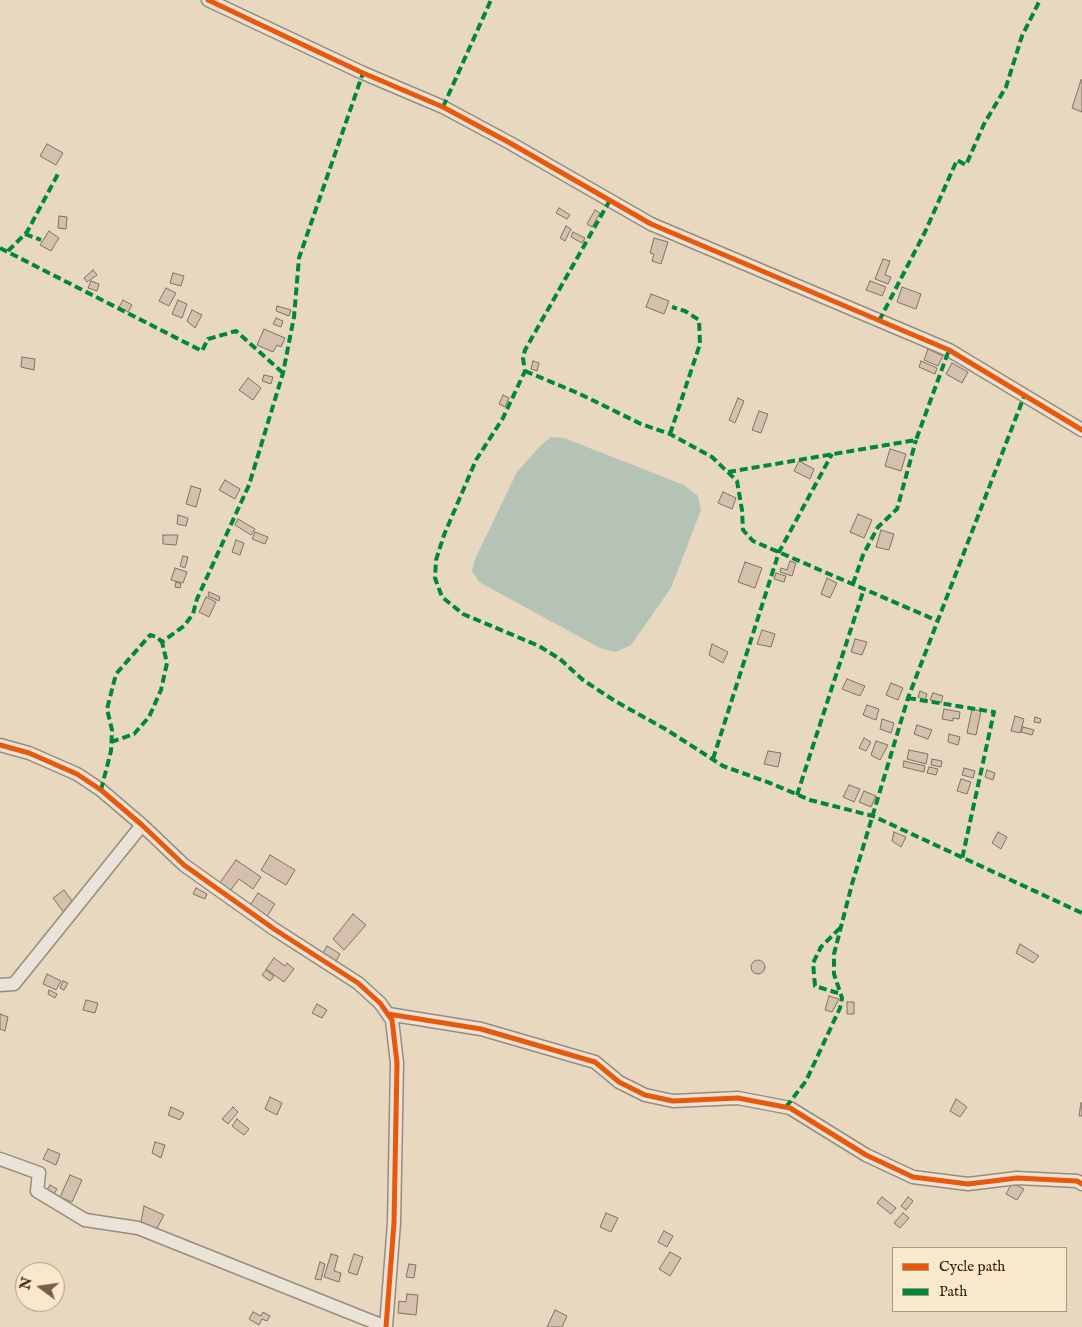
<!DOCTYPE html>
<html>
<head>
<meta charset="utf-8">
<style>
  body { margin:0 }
  #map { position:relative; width:1082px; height:1327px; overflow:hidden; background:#e8d8c0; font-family:"IM FELL English",serif }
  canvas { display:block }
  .legend { position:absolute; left:892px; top:1247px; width:175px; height:65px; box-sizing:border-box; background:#fae8cc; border:1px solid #ab977e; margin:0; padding:6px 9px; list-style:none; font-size:15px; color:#341e09 }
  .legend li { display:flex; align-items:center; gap:10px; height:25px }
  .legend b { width:25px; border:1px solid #ab977e }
  .north { position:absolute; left:15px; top:1262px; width:50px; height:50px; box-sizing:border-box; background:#fae8cc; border:1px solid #ab977e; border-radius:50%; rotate:284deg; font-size:14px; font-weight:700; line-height:20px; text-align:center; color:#341e09 }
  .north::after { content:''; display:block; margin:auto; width:18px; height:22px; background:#735f49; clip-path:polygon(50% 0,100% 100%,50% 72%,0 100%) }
</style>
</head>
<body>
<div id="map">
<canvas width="1082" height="1327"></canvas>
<ul class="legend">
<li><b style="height:6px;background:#e8590c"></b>Cycle path</li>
<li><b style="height:6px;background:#00873e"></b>Path</li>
</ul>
<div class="north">N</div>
</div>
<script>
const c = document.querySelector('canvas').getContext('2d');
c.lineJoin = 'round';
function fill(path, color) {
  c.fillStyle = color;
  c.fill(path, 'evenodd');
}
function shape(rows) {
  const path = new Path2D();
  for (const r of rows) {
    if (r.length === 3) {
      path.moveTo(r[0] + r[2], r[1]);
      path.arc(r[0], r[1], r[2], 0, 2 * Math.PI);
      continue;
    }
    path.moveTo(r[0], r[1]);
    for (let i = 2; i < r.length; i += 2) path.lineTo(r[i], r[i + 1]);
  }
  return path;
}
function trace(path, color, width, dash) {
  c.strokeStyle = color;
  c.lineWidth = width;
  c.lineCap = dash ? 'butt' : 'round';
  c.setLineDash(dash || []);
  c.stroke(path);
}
const water = shape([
  [551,437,564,438,684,485,698,496,701,510,671,588,631,645,616,652,600,648,479,582,472,571,475,559,517,472,541,445]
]);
const building = shape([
  [1081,80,1082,80,1082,112,1072,108,1081,80],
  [47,144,63,153,56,165,40,156,47,144],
  [559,208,570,215,567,219,556,213,559,208],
  [595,210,600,213,592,227,587,224,595,210],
  [59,216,67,217,66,229,58,228,59,216],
  [566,226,571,229,565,241,560,238,566,226],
  [49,231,59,238,51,251,40,245,49,231],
  [573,232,585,238,582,243,571,237,573,232],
  [654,238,668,242,661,264,652,261,654,254,650,253,654,238],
  [883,259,890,261,885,275,891,277,888,284,875,279,883,259],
  [93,270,97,275,87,282,84,278,93,270],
  [173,273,184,276,181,286,170,283,173,273],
  [91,281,99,284,97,291,88,288,91,281],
  [870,281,886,287,882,296,866,290,870,281],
  [902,287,921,294,916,309,897,302,902,287],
  [166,288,176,293,169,306,159,301,166,288],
  [651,294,669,301,664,314,646,307,651,294],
  [123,300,132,305,128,312,119,307,123,300],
  [178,300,187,304,182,318,172,314,178,300],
  [277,306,291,310,289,316,276,311,277,306],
  [192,310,202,315,195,328,187,321,192,310],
  [276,318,283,321,281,327,273,324,276,318],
  [264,329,285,338,281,347,277,345,273,352,257,345,264,329],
  [928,349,943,356,938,366,924,360,928,349],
  [22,357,35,359,34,370,21,367,22,357],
  [533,361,539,363,537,371,531,369,533,361],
  [921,361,937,368,935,374,919,367,921,361],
  [952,363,968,372,962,383,946,374,952,363],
  [264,375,273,377,271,384,262,381,264,375],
  [248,378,261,388,253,400,239,390,248,378],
  [503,395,509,398,505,407,499,404,503,395],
  [738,398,744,401,735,423,729,420,738,398],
  [759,411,768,414,761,433,752,430,759,411],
  [890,449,906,454,901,471,885,466,890,449],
  [799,461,814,469,810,479,794,471,799,461],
  [225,480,240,489,235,499,219,490,225,480],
  [191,486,201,489,196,507,186,504,191,486],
  [723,492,736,498,732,509,718,503,723,492],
  [858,514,872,520,864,538,850,532,858,514],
  [178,515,188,518,186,526,177,524,178,515],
  [238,519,255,529,251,535,235,525,238,519],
  [881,530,894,534,889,550,876,547,881,530],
  [255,532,268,537,265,544,252,539,255,532],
  [163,535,178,535,176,545,163,544,163,535],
  [236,540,244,543,240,555,232,552,236,540],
  [183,556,188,557,185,568,180,566,183,556],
  [790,561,796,563,792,576,780,572,781,568,787,570,790,561],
  [745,562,762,568,755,588,738,582,745,562],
  [175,568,187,572,183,583,171,580,175,568],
  [776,573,786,576,784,582,774,579,776,573],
  [827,578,837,583,830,598,821,594,827,578],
  [176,582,181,584,180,588,175,587,176,582],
  [209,592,220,597,219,601,208,596,209,592],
  [206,597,216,602,209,617,199,612,206,597],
  [762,630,775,634,771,647,757,644,762,630],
  [855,639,867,642,862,655,851,652,855,639],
  [712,644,728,652,723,663,709,655,712,644],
  [847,679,865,686,860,696,842,689,847,679],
  [891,683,903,688,898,700,886,695,891,683],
  [920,691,927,694,925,700,918,697,920,691],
  [933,693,943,696,941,703,930,700,933,693],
  [867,705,879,709,876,720,863,715,867,705],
  [944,709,960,712,959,719,953,718,953,721,942,719,944,709],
  [972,709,981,711,976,735,967,733,972,709],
  [1015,716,1024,719,1020,733,1011,731,1015,716],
  [1035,717,1041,719,1040,723,1034,722,1035,717],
  [882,719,894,723,891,733,880,729,882,719],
  [917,725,932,730,928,739,914,734,917,725],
  [1023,727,1034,730,1032,735,1021,732,1023,727],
  [949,734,960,737,958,745,948,742,949,734],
  [864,738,871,742,866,751,859,748,864,738],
  [876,741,888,745,880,760,871,755,876,741],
  [909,750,928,754,926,764,907,759,909,750],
  [768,751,781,753,778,767,764,764,768,751],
  [932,759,942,761,941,767,931,765,932,759],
  [904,761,925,766,924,772,903,767,904,761],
  [929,767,938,769,936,775,927,773,929,767],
  [964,768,975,771,973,778,962,775,964,768],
  [987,770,995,773,993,780,985,777,987,770],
  [961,779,971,782,967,794,957,791,961,779],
  [849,785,860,789,854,802,843,797,849,785],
  [864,791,876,796,871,807,859,802,864,791],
  [894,832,906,837,901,847,892,841,894,832],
  [998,832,1007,837,1001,849,992,843,998,832],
  [270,855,295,870,286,885,261,870,270,855],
  [236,860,261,877,253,889,239,879,230,891,219,884,236,860],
  [196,888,207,894,205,899,193,894,196,888],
  [64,890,78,909,67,917,53,898,64,890],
  [258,893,275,904,266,918,249,907,258,893],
  [353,914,366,925,344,950,333,939,353,914],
  [1020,944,1039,956,1033,963,1016,953,1020,944],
  [327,946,340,954,335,963,322,955,327,946],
  [274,958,285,966,287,963,294,969,284,982,266,969,274,958],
  [758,967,7],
  [266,970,274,976,270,981,262,975,266,970],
  [47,974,61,981,56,990,43,984,47,974],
  [63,981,68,983,64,990,60,988,63,981],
  [49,990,57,994,55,998,48,994,49,990],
  [829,996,839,999,832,1012,825,1010,829,996],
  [86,1000,98,1003,95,1013,83,1010,86,1000],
  [847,1002,854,1002,854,1014,847,1014,847,1002],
  [317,1004,327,1010,322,1018,312,1013,317,1004],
  [0,1014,8,1017,5,1031,0,1029,0,1014],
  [270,1097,282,1103,277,1115,265,1109,270,1097],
  [956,1099,967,1107,960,1117,950,1111,956,1099],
  [1081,1103,1082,1103,1082,1116,1079,1116,1081,1103],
  [171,1107,184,1113,180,1120,168,1115,171,1107],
  [233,1107,238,1112,228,1124,222,1119,233,1107],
  [237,1119,249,1129,244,1135,232,1126,237,1119],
  [155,1142,165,1145,161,1158,152,1153,155,1142],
  [48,1149,60,1154,56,1165,43,1159,48,1149],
  [70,1175,82,1180,72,1202,60,1197,70,1175],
  [1012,1183,1024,1189,1017,1200,1006,1194,1012,1183],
  [50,1185,57,1189,51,1199,44,1195,50,1185],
  [882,1197,896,1208,891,1214,877,1203,882,1197],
  [908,1197,913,1201,906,1210,901,1206,908,1197],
  [144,1206,164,1215,156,1230,141,1222,144,1206],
  [606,1213,618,1218,611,1232,600,1227,606,1213],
  [903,1213,909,1218,900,1228,894,1223,903,1213],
  [664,1231,673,1236,667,1247,658,1242,664,1231],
  [670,1252,681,1258,670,1276,659,1269,670,1252],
  [331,1254,338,1256,334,1271,341,1273,339,1282,324,1277,331,1254],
  [354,1254,363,1257,357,1275,348,1272,354,1254],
  [320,1262,325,1264,321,1280,315,1279,320,1262],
  [409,1264,416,1265,414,1278,406,1277,409,1264],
  [407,1294,418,1295,416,1315,398,1313,399,1301,406,1302,407,1294],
  [555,1310,567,1316,562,1327,547,1327,555,1310],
  [253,1312,261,1316,263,1312,270,1316,267,1321,262,1319,259,1325,249,1319,253,1312]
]);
const street = shape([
  [208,0,363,73,443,107,510,143,651,224,949,350,1082,430],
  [0,745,29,753,77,774,101,790,142,825,184,865,274,929,358,983,380,1003,392,1020,397,1063,394,1223,386,1327],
  [0,985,14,984,142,825],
  [388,1014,481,1029,595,1062,619,1082,645,1095,673,1101,738,1098,790,1108,866,1155,913,1177,968,1184,1017,1178,1077,1181,1082,1184],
  [0,1159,39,1173,37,1191,85,1220,138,1228,386,1327]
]);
const quiet = shape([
  [443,107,491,0],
  [610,200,525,350,523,358,525,371,503,418,476,460,444,535,436,560,435,578,442,597,463,614,539,646,560,659,583,680,615,701,667,730,723,766,770,783,810,800,873,816,1082,913],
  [25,234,41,240],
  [0,248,202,351,208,339,236,331,283,373],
  [8,251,27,232,58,174],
  [879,321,925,232,957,160,966,165,984,124,1006,87,1022,36,1040,0],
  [525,371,580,394,641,424,670,434,712,457,737,481,742,510,743,530,753,541,938,621],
  [670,434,700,344,699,320,685,311,672,307],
  [728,472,916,440,949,350],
  [853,584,863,555,878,527,897,509,916,440],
  [908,698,994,712,962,859],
  [111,742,134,734,149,717,161,690,167,663,162,642],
  [713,759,779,552,832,454],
  [101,790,111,751,112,730,107,709,116,674,150,635,157,637,162,642,184,626,193,614,197,599,249,485,283,373,294,317,299,258,363,73],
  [797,795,864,589],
  [840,928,821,947,813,963,815,986,841,994],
  [786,1107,806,1081,840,1008,842,998,834,974,834,954,852,884,908,698,1025,394]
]);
const cycleway = shape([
  [208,0,363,73,443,107,510,143,651,224,949,350,1082,430],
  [0,745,29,753,77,774,101,790,142,825,184,865,274,929,358,983,380,1003,392,1020,397,1063,394,1223,386,1327],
  [388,1014,481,1029,595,1062,619,1082,645,1095,673,1101,738,1098,790,1108,866,1155,913,1177,968,1184,1017,1178,1077,1181,1082,1184]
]);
fill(water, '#b4c3b6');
fill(building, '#d5c0ae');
trace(building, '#7d7263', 1);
trace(street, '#978c7b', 15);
trace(street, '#ebe3d7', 12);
trace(quiet, '#00873e', 4, [8, 4]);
trace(cycleway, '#e8590c', 5);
</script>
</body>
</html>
